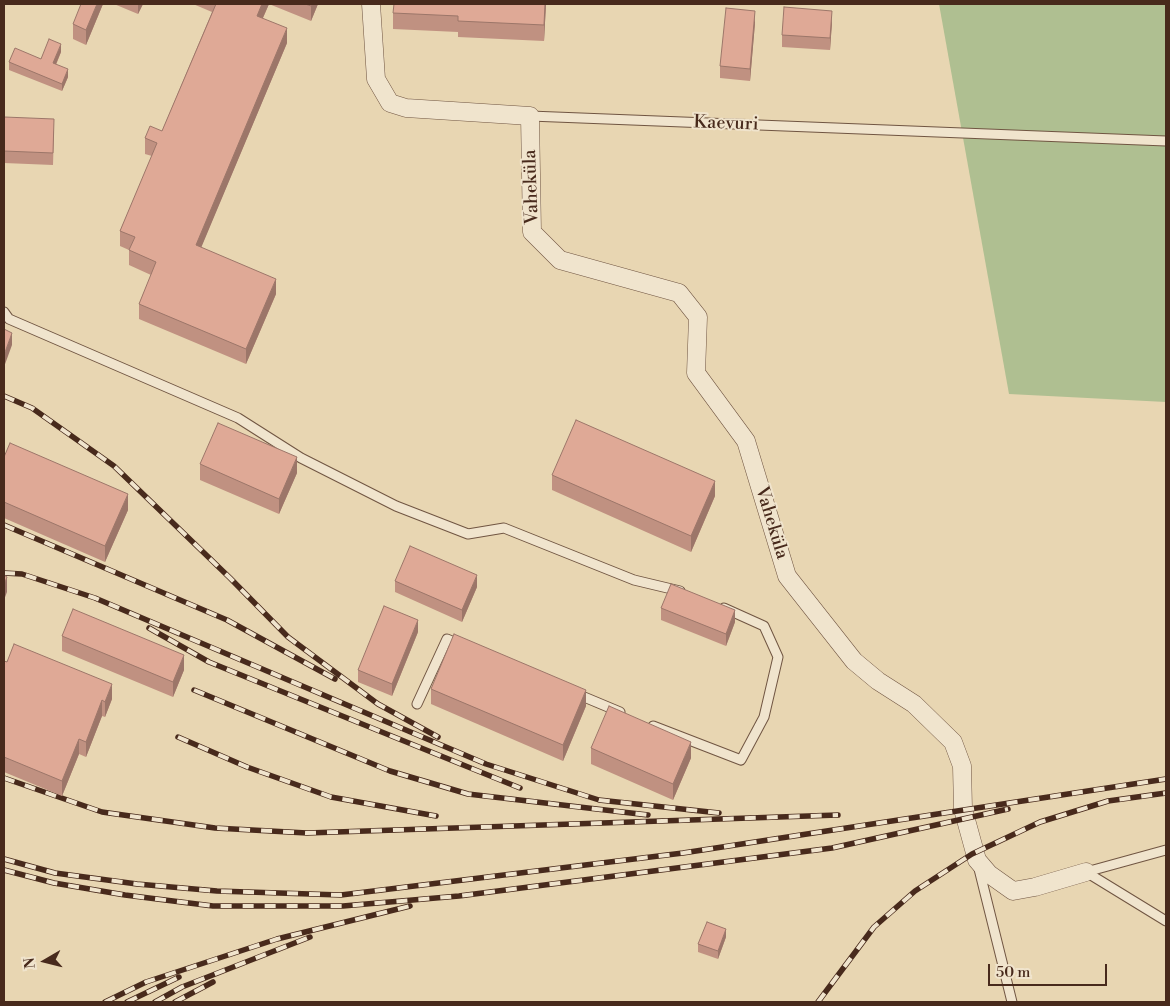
<!DOCTYPE html>
<html>
<head>
<meta charset="utf-8">
<style>
  body { margin:0 }
  #map { position:relative; width:1170px; height:1006px; overflow:hidden; background:#e8d6b2; font-family:"Libre Bodoni",serif }
  canvas { display:block }
  .frame { position:absolute; inset:0; border:5px solid #482a1c; pointer-events:none }
  .north { position:absolute; left:20px; top:936px; width:50px; height:50px; -webkit-text-stroke:4px #f0e4cd; paint-order:stroke; rotate:262deg; font-size:14px; font-weight:700; line-height:20px; text-align:center; color:#482a1c }
  .north::after { content:''; display:block; margin:auto; width:18px; height:22px; background:#482a1c; clip-path:polygon(50% 0,100% 100%,50% 72%,0 100%) }
  .scale { position:absolute; left:988px; top:964px; width:119px; height:22px; box-sizing:border-box; border:2px solid #482a1c; border-top:0; padding-left:6px; font-size:15px; line-height:18px; white-space:nowrap; color:#482a1c; -webkit-text-stroke:4px #f0e4cd; paint-order:stroke }
</style>
</head>
<body>
<div id="map">
<canvas width="1170" height="1006"></canvas>
<div class="frame"></div>
<div class="north">N</div>
<div class="scale">50 m</div>
</div>
<script>
const c = document.querySelector('canvas').getContext('2d');
c.lineJoin = 'round';
function fill(path, color) {
  c.fillStyle = color;
  c.fill(path, 'evenodd');
}
function shape(rows) {
  const path = new Path2D();
  for (const r of rows) {
    path.moveTo(r[0], r[1]);
    for (let i = 2; i < r.length; i += 2) path.lineTo(r[i], r[i + 1]);
  }
  return path;
}
function trace(path, color, width, dash) {
  c.strokeStyle = color;
  c.lineWidth = width;
  c.lineCap = dash ? 'butt' : 'round';
  c.setLineDash(dash || []);
  c.stroke(path);
}
function drawText(font, color, halo, rows, align = 'center') {
  c.font = font + ' "Libre Bodoni",serif';
  c.lineWidth = 4;
  c.setLineDash([]);
  c.textBaseline = 'middle';
  c.strokeStyle = halo;
  c.fillStyle = color;
  for (const [text, x, y, turn = 0] of rows) {
    c.save();
    c.translate(x, y);
    c.rotate((+turn || 0) * Math.PI / 180);
    c.textAlign = isNaN(turn) ? turn : align;
    if (halo) c.strokeText(text, 0, 0);
    c.fillText(text, 0, 0);
    c.restore();
  }
}
const green = shape([
  [939,4,1166,4,1166,402,1009,394]
]);
const lane = shape([
  [530,116,1166,141],
  [4,312,9,319,238,418,301,458,396,506,468,534,504,528,634,580,680,591],
  [577,694,620,712],
  [417,704,447,639,461,645],
  [653,726,741,760,764,717,778,657,764,626,724,608],
  [979,869,1012,1002],
  [1086,872,1166,921],
  [1086,872,1166,850]
]);
const street = shape([
  [371,4,376,79,390,103,406,108,530,116,532,232,560,260,679,293,698,317,696,373,746,441,787,576,854,661,878,681,914,704,953,742,962,766,963,809,977,860,989,874,1013,891,1035,887,1086,872]
]);
const rail = shape([
  [4,396,32,408,114,466,230,578,288,637,378,704,438,737],
  [4,525,227,620,335,679],
  [4,573,22,574,95,598,486,764,599,800,719,813],
  [149,628,209,662,520,788],
  [194,690,390,771,468,794,648,815],
  [178,737,247,767,331,797,436,816],
  [4,778,102,812,215,828,307,833,838,815],
  [4,859,55,873,137,884,217,891,341,895,683,853,1166,779],
  [4,870,54,883,125,895,213,906,343,906,459,896,832,848,1008,809],
  [105,1002,146,982,277,939,410,906],
  [127,1002,179,977],
  [155,1002,182,987,310,937],
  [175,1002,213,982],
  [818,1002,874,927,915,891,972,854,1040,822,1108,801,1166,793]
]);
const wall = shape([
  [103,4,86,45,73,39,73,24],
  [114,4,143,4,138,14],
  [193,4,318,4,311,21,269,4,263,18,287,43,201,247,276,294,246,364,139,319,139,304,151,275,129,265,129,250,120,246,120,231,152,156,145,154,145,138,162,131,212,12],
  [546,4,544,41,458,37,458,32,393,29,393,13],
  [832,22,830,50,782,47,782,35],
  [755,23,750,81,720,78,720,66],
  [61,52,56,65,68,77,62,91,9,70,9,62,41,59],
  [4,117,54,131,53,165,4,163],
  [4,457,128,510,105,562,4,518],
  [200,464,297,473,279,514,200,480],
  [552,475,715,496,691,552,552,490],
  [395,581,477,587,462,622,395,592],
  [661,608,735,622,726,646,661,620],
  [418,632,392,696,358,682,358,670],
  [62,636,184,670,173,697,62,651],
  [4,661,112,699,105,717,102,716,86,757,79,754,62,796,4,772],
  [431,689,586,706,563,761,431,704],
  [591,748,691,758,673,800,591,764],
  [726,937,718,959,698,952,698,944]
]);
const shadedWall = shape([
  [97,4,103,4,86,45,86,30],
  [138,4,143,4,138,14],
  [262,4,269,4,257,31,257,16],
  [312,4,318,4,311,21,311,6],
  [545,4,546,4,544,41,544,25],
  [755,11,755,23,750,81,750,69],
  [832,11,832,22,830,50,830,38],
  [287,28,287,43,196,260,196,245],
  [61,44,61,52,53,71,53,63],
  [68,69,68,77,62,91,62,84],
  [276,279,276,294,246,364,246,349],
  [12,333,12,345,4,367,4,355],
  [297,457,297,473,279,514,279,499],
  [715,481,715,496,691,552,691,536],
  [128,494,128,510,105,562,105,546],
  [477,575,477,587,462,622,462,610],
  [7,577,7,592,4,600,4,585],
  [735,610,735,622,726,646,726,634],
  [418,620,418,632,392,696,392,684],
  [184,655,184,670,173,697,173,682],
  [112,684,112,699,105,717,105,702],
  [586,690,586,706,563,761,563,745],
  [102,700,102,716,86,757,86,742],
  [79,739,79,754,62,796,62,781],
  [691,742,691,758,673,800,673,784],
  [726,929,726,937,718,959,718,951]
]);
const building = shape([
  [81,4,97,4,86,30,73,24,81,4],
  [216,4,262,4,257,16,287,28,196,245,276,279,246,349,139,304,156,262,129,250,135,237,120,231,157,143,145,138,150,126,162,131,216,4],
  [305,4,312,4,311,6,305,4],
  [394,4,545,4,544,25,458,21,458,16,393,13,394,4],
  [784,7,832,11,830,38,782,35,784,7],
  [726,8,755,11,750,69,720,66,726,8],
  [49,39,61,44,53,63,68,69,62,84,9,62,15,48,41,59,49,39],
  [4,117,54,119,53,153,4,151,4,117],
  [4,329,12,333,4,355,4,329],
  [576,420,715,481,691,536,552,475,576,420],
  [218,423,297,457,279,499,200,464,218,423],
  [10,443,128,494,105,546,4,502,4,457,10,443],
  [410,546,477,575,462,610,395,581,410,546],
  [4,575,7,577,4,585,4,575],
  [671,584,735,610,726,634,661,608,671,584],
  [384,606,418,620,392,684,358,670,384,606],
  [73,609,184,655,173,682,62,636,73,609],
  [454,634,586,690,563,745,431,689,454,634],
  [14,644,112,684,105,702,102,700,86,742,79,739,62,781,4,757,4,661,7,662,14,644],
  [609,706,691,742,673,784,591,748,609,706],
  [707,922,726,929,718,951,698,944,707,922]
]);
const streetNames = [
  ["Kaevuri",726,124,2],
  ["Vaheküla",532,187,-92],
  ["Vaheküla",771,523,73]
];
fill(green, '#afbf91');
trace(lane, '#705542', 11);
trace(street, '#705542', 19);
trace(lane, '#f0e4cd', 9);
trace(street, '#f0e4cd', 18);
trace(rail, '#482a1c', 5.5);
trace(rail, '#f0e4cd', 4, [11]);
fill(wall, '#c09181');
fill(shadedWall, '#9c7669');
fill(building, '#dfa996');
trace(building, '#9c7669', 1);
drawText('18px', '#482a1c', '#f0e4cd', streetNames);
</script>
</body>
</html>
